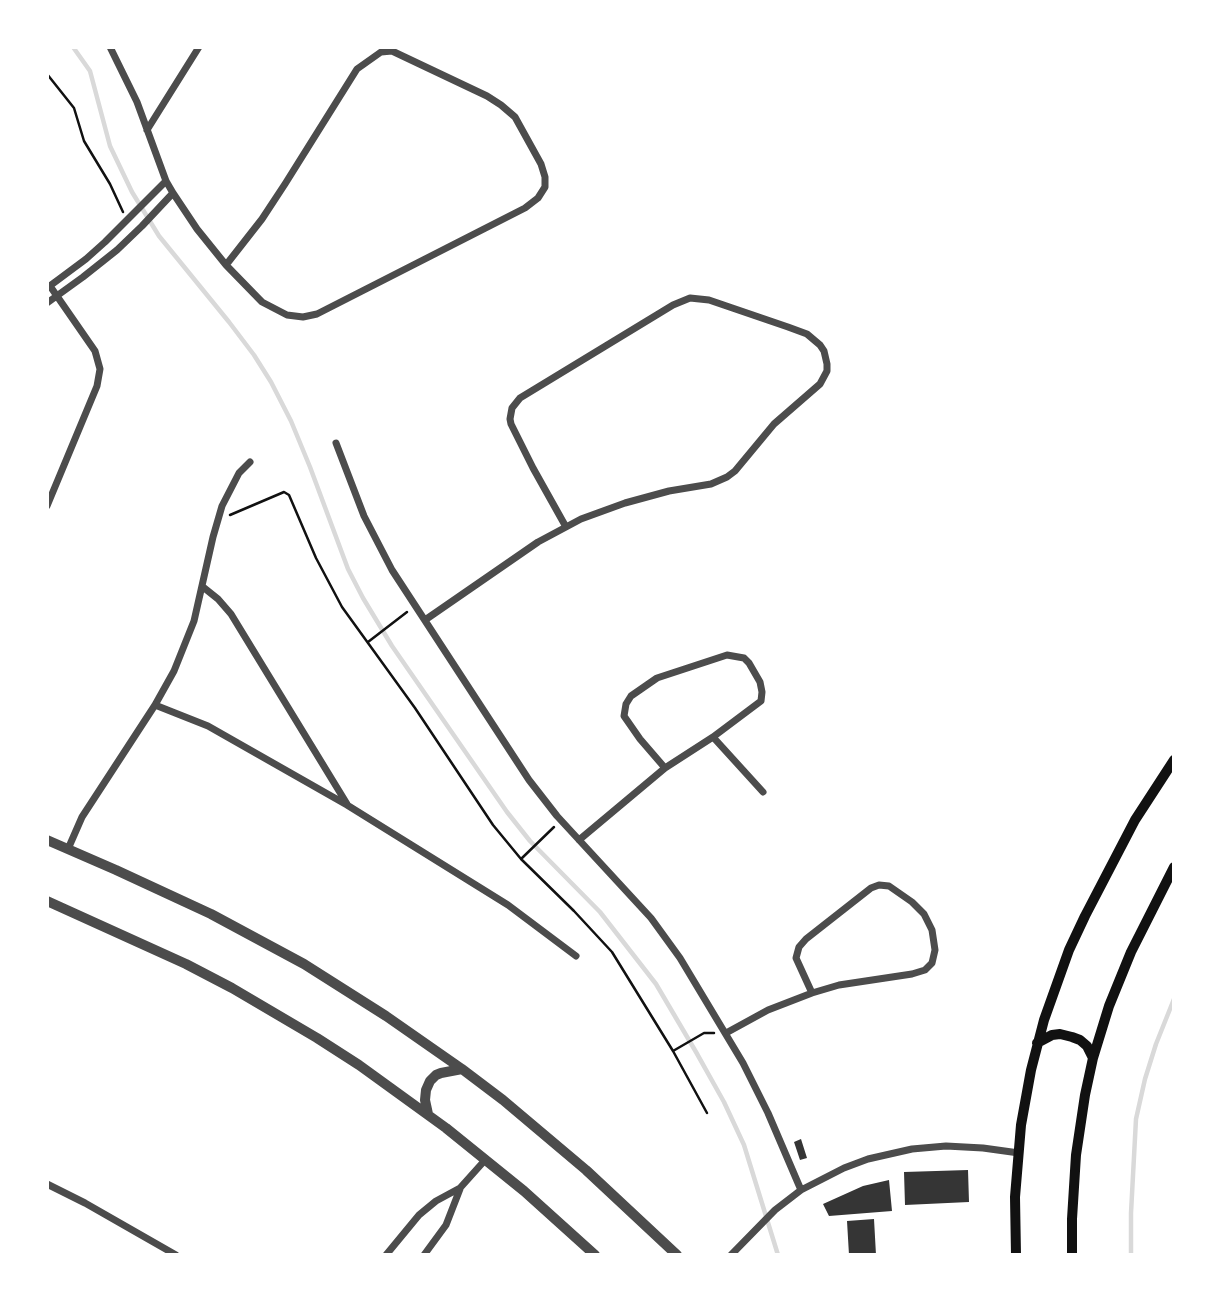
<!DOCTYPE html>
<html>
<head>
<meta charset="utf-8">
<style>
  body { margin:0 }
  #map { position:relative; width:1221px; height:1302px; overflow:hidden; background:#fff; font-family:Barlow,sans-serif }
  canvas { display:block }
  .frame { position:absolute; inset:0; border:49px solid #fff; pointer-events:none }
</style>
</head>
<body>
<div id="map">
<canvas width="1221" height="1302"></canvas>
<div class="frame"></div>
</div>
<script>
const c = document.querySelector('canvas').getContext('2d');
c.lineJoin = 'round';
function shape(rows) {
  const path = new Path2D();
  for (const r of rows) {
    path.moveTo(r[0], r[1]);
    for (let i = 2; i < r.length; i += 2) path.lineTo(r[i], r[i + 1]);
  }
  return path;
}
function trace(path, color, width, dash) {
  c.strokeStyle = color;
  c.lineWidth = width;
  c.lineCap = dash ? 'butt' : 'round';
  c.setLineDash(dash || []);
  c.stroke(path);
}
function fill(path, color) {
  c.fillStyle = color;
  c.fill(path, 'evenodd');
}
const stream = shape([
  [73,47,90,71,110,146,132,192,159,236,229,322,254,355,271,382,291,421,310,467,348,569,363,598,392,646,507,812,530,841,600,912,656,984,696,1052,724,1102,744,1145,778,1255],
  [1131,1255,1131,1213,1136,1119,1145,1079,1156,1044,1174,999]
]);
const building = shape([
  [801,1139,807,1158,800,1160,794,1142],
  [968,1170,969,1202,905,1205,904,1172],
  [889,1180,892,1211,829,1216,823,1204,863,1186],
  [874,1219,876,1255,849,1255,847,1221]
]);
const path = shape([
  [47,74,74,108,84,141,110,184,123,212],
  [230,515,284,492,289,495,316,558,342,607,415,708,493,825,521,859,574,911,612,952,673,1051,707,1113],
  [368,642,407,612],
  [521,859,554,827],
  [673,1051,704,1033,714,1033]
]);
const minor = shape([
  [110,47,137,102,166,181,173,193,197,229,226,265,262,302,287,315,303,317,317,314,525,208,538,198,545,187,545,177,541,164,515,117,501,105,487,96,392,51,381,52,357,69,285,184,262,219,226,265],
  [147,130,199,47],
  [47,288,86,259,105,242,166,181],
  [47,303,83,277,117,250,142,226,173,193],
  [336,443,364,516,392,570,529,780,557,816,651,918,680,958,743,1063,768,1113,801,1190],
  [47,506,97,386,100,369,95,351,50,286],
  [203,587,218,599,231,614,347,804],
  [425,620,538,542,581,519,625,503,669,491,711,484,727,477,735,471,774,424,820,384,827,371,827,364,824,351,820,345,807,334,788,327,709,300,690,298,673,305,520,398,512,408,510,419,511,424,533,468,566,527],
  [155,705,208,726,347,805,508,905,576,956],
  [713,737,763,792],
  [579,840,665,768,713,737,761,701,762,692,760,682,749,663,744,658,727,655,657,678,631,696,626,704,624,716,640,739,665,768],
  [68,849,82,817,155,705,174,671,194,621,213,537,222,506,239,473,250,462],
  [726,1033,768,1010,812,993,839,985,912,974,925,970,932,963,935,950,932,930,924,914,912,902,889,886,879,885,871,888,806,939,799,947,796,958,812,993],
  [47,1184,85,1203,176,1255],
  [386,1255,419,1215,436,1201,460,1188,486,1159],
  [424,1255,446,1225,460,1189],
  [731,1255,775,1210,801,1190,844,1168,868,1159,912,1149,946,1146,983,1148,1019,1153]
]);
const tertiary = shape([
  [47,840,116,870,211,914,304,964,386,1016,462,1069,503,1100,586,1170,677,1255],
  [47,901,186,964,232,988,317,1038,359,1065,446,1128,524,1191,595,1255],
  [428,1114,425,1100,426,1090,430,1081,436,1075,441,1073,462,1069]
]);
const secondary = shape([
  [1037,1043,1052,1035,1060,1034,1072,1037,1080,1040,1087,1046,1093,1058],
  [1016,1255,1015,1197,1021,1125,1031,1070,1044,1020,1069,950,1085,916,1135,820,1174,760],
  [1072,1255,1072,1219,1076,1155,1085,1095,1093,1058,1109,1006,1131,952,1174,867]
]);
trace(stream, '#d9d9d9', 4.5);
fill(building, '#353535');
trace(path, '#111', 2.5);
trace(minor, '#4c4c4c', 7);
trace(tertiary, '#4c4c4c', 10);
trace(secondary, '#111', 10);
</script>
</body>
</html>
